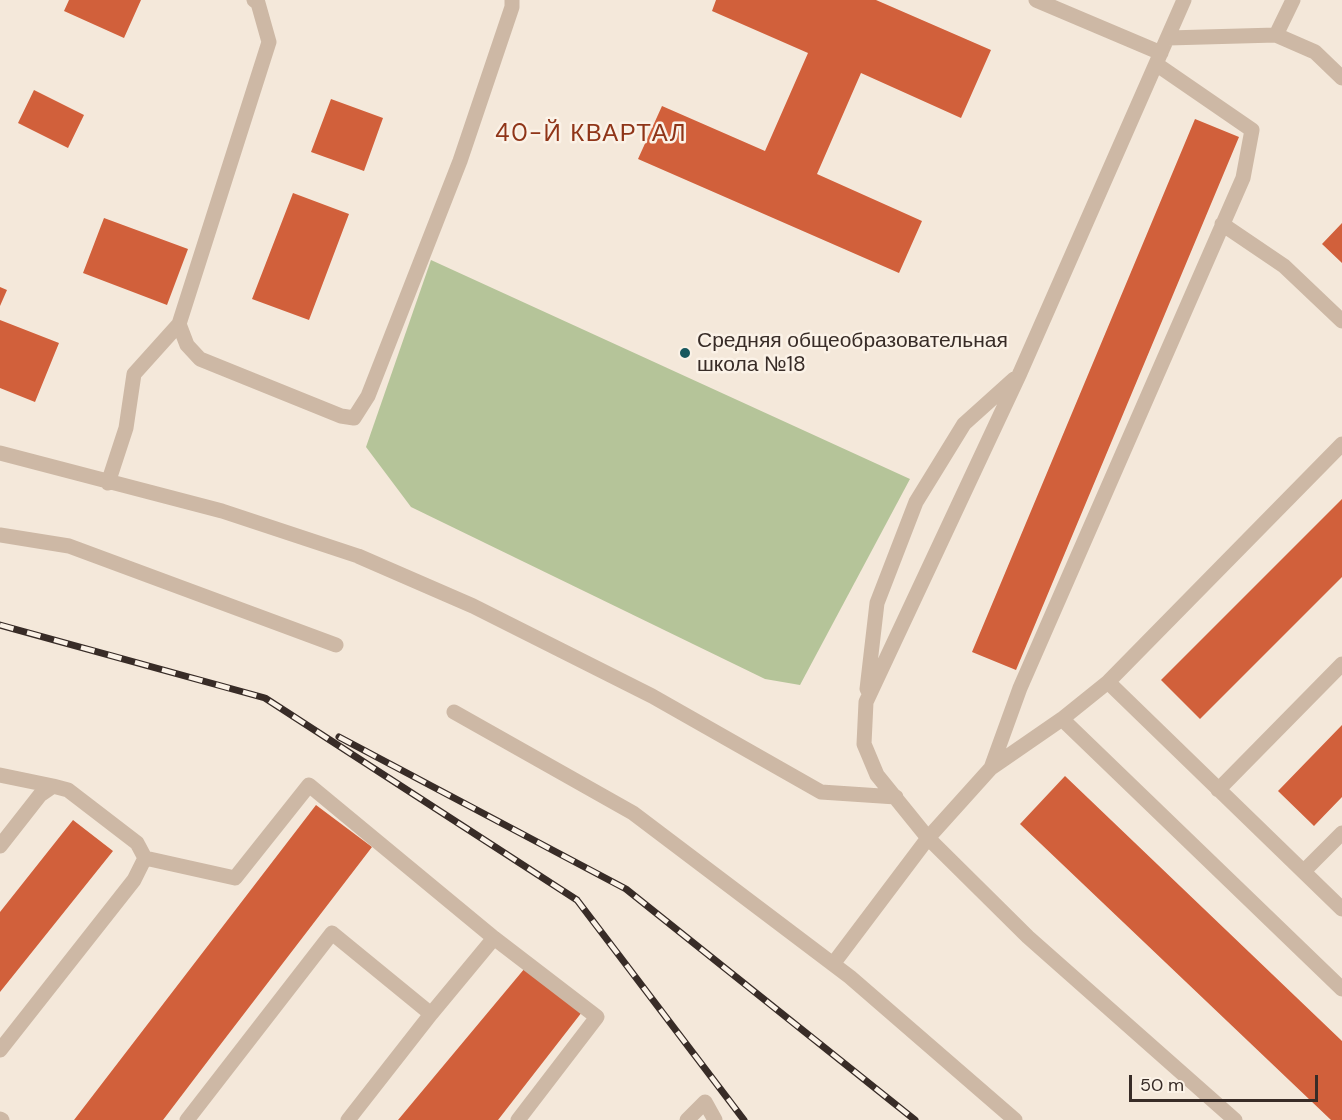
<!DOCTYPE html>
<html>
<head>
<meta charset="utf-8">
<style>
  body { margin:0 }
  #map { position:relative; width:1342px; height:1120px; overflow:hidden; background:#f4e8da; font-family:"DM Sans",sans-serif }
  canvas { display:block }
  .scale { position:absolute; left:1129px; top:1075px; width:189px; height:27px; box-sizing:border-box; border:3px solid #382c27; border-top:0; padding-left:8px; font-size:18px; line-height:21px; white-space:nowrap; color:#382c27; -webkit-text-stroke:4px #fbf2e7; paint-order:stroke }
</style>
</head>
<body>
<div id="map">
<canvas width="1342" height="1120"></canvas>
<div class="scale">50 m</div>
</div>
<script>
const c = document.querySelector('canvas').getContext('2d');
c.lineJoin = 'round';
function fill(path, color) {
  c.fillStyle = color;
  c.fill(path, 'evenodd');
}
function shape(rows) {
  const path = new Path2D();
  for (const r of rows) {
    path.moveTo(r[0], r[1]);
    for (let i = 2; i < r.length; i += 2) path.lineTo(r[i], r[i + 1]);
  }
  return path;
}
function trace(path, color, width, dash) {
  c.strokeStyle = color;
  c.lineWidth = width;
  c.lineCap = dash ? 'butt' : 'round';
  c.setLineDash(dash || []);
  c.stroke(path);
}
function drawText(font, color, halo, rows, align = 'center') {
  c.font = font + ' "DM Sans",sans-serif';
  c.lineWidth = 5;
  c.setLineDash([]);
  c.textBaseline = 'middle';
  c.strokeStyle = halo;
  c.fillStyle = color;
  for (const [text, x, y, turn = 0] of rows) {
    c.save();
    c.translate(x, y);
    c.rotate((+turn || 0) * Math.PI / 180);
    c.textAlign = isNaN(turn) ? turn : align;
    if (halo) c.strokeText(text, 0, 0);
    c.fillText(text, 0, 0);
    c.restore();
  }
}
const green = shape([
  [431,260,910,479,800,685,765,679,411,507,366,447]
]);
const building = shape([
  [69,0,141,0,124,38,64,11],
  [716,0,876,0,991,50,961,118,861,73,817,174,922,221,899,273,638,159,662,106,765,151,808,53,712,11],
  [34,90,84,115,68,148,18,123],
  [331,99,383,118,364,171,311,152],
  [1195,119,1239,137,1016,670,972,652],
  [293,193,349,214,309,320,252,299],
  [104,218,188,249,167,305,83,273],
  [1342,223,1342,263,1322,244],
  [0,287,7,290,0,306],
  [0,320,59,343,35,402,0,388],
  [1342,499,1342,577,1200,719,1161,680],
  [1342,725,1342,797,1314,826,1278,791],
  [1065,776,1342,1041,1342,1120,1331,1120,1020,824],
  [316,805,372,847,217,1049,163,1120,74,1120],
  [73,820,113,851,0,992,0,912],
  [525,968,582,1012,498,1120,398,1120]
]);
const minor = shape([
  [254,0,258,3,269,42,179,324,187,345,200,359,341,416,354,418,368,396,460,161,512,7,512,0],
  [1036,0,1161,53],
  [1184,0,1020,373,866,702,864,744,877,775,928,838,1028,937,1235,1120],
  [1276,35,1293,0],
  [1168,38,1276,35,1315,52,1342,78],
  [1222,224,1284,266,1342,321],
  [0,453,222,511,358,556,473,606,652,696,821,792,896,797],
  [108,483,126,428,134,374,179,324],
  [0,535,69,546,336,645],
  [1108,682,1342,444],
  [867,689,877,603,916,502,964,424,1014,379],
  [454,712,633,813,850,977,1015,1120],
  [1062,719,1342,989],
  [991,768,1020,688,1243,178,1252,130,1156,64],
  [0,775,53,786],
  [1218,790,1342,664],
  [0,846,40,795,53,786,68,790,137,843,145,858,134,880,0,1050],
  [145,858,235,878,309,785,494,938,597,1017,518,1120],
  [1304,871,1342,833],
  [833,964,928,838,991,768,1062,719,1108,682,1342,909],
  [0,1119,2,1120],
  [187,1120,332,933,431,1014,494,938],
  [348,1120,431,1014],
  [687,1120,705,1102,715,1120]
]);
const rail = shape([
  [0,625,265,698,577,900,744,1120],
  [339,737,626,889,915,1120]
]);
const markers = [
  [685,353,6,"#18585e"]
];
const poiNames = [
  ["Средняя общеобразовательная",697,341],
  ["школа №18",697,365]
];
const quarterNames = [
  ["40-Й КВАРТАЛ",591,135]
];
fill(green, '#b5c499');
fill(building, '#d1603b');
trace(minor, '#cdb8a5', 15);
trace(rail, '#382c27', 7);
trace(rail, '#fbf2e7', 4.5, [14]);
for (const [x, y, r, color] of markers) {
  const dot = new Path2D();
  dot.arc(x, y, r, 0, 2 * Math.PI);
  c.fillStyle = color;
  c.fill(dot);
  trace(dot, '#fbf2e7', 2);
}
drawText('21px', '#382c27', '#fbf2e7', poiNames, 'left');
c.letterSpacing = '1.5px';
drawText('24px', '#8f3518', '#fbf2e7', quarterNames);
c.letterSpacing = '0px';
</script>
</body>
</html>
